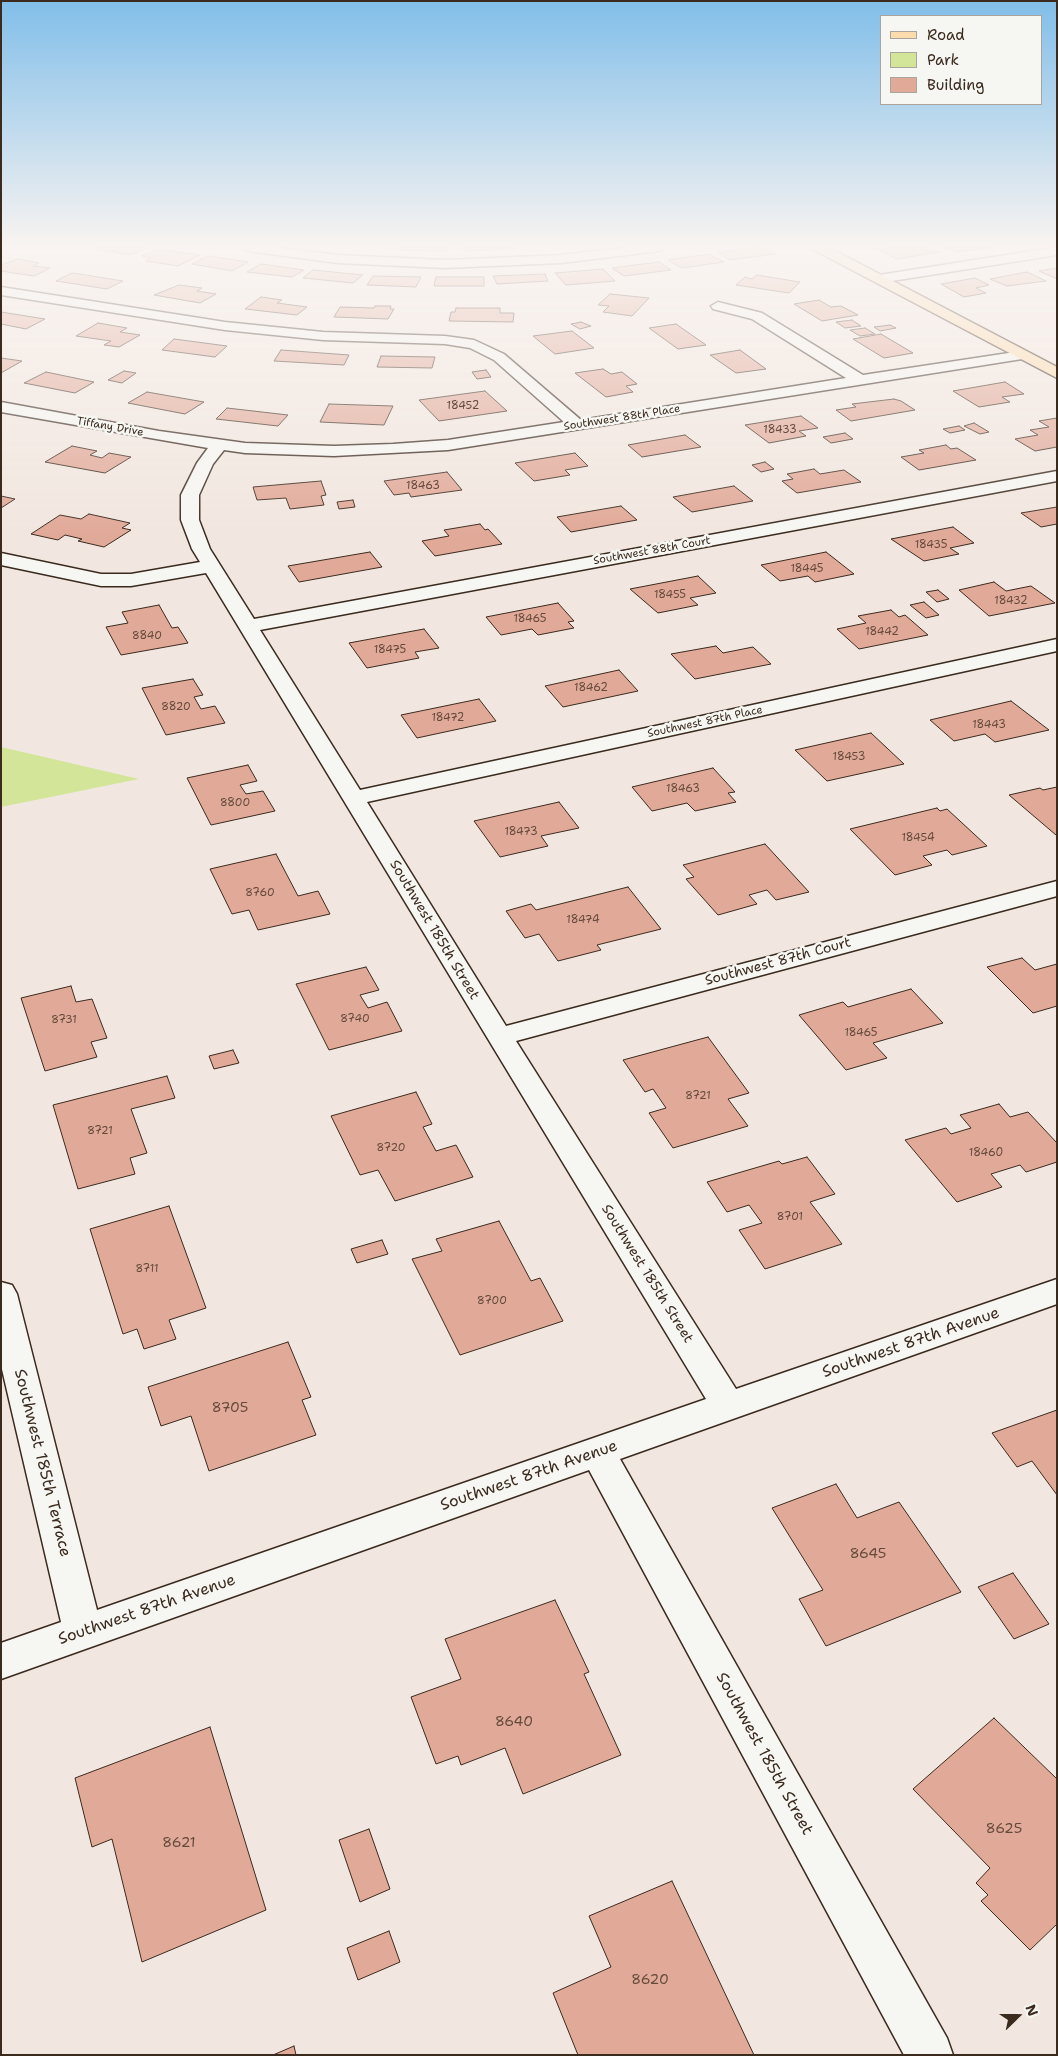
<!DOCTYPE html>
<html>
<head>
<meta charset="utf-8">
<style>
  body { margin:0 }
  #map { position:relative; width:1058px; height:2056px; overflow:hidden; background:#f2e7e0; font-family:"Shantell Sans",sans-serif }
  canvas { display:block }
  .frame { position:absolute; inset:0; border:2px solid #3b2a1e; pointer-events:none }
  .legend { position:absolute; left:880px; top:15px; width:162px; height:90px; box-sizing:border-box; background:#f6f6f2; border:1px solid #aba49d; margin:0; padding:6px 9px; list-style:none; font-size:15px; color:#3b2a1e }
  .legend li { display:flex; align-items:center; gap:10px; height:25px }
  .legend b { width:25px; border:1px solid #aba49d }
  .north { position:absolute; left:993px; top:1991px; width:50px; height:50px; -webkit-text-stroke:4px #f6f6f2; paint-order:stroke; rotate:68deg; font-size:14px; font-weight:700; line-height:20px; text-align:center; color:#3b2a1e }
  .north::after { content:''; display:block; margin:auto; width:18px; height:22px; background:#3b2a1e; clip-path:polygon(50% 0,100% 100%,50% 72%,0 100%) }
</style>
</head>
<body>
<div id="map">
<canvas width="1058" height="2056"></canvas>
<div class="frame"></div>
<ul class="legend">
<li><b style="height:6px;background:#fcdcac"></b>Road</li>
<li><b style="height:14px;background:#d2e599"></b>Park</li>
<li><b style="height:14px;background:#e1a998"></b>Building</li>
</ul>
<div class="north">N</div>
</div>
<script>
const c = document.querySelector('canvas').getContext('2d');
c.lineJoin = 'round';
function fill(path, color) {
  c.fillStyle = color;
  c.fill(path, 'evenodd');
}
function shape(rows) {
  const path = new Path2D();
  for (const r of rows) {
    path.moveTo(r[0], r[1]);
    for (let i = 2; i < r.length; i += 2) path.lineTo(r[i], r[i + 1]);
  }
  return path;
}
function trace(path, color, width, dash) {
  c.strokeStyle = color;
  c.lineWidth = width;
  c.lineCap = dash ? 'butt' : 'round';
  c.setLineDash(dash || []);
  c.stroke(path);
}
function drawText(font, color, halo, rows, align = 'center') {
  c.font = font + ' "Shantell Sans",sans-serif';
  c.lineWidth = 5;
  c.setLineDash([]);
  c.textBaseline = 'middle';
  c.strokeStyle = halo;
  c.fillStyle = color;
  for (const [text, x, y, turn = 0] of rows) {
    c.save();
    c.translate(x, y);
    c.rotate((+turn || 0) * Math.PI / 180);
    c.textAlign = isNaN(turn) ? turn : align;
    if (halo) c.strokeText(text, 0, 0);
    c.fillText(text, 0, 0);
    c.restore();
  }
}
const green = shape([
  [1,747,139,779,1,807]
]);
const building = shape([
  [99,247,140,247,147,248,131,255,94,249,99,247],
  [399,247,448,247,447,251,438,251,398,250,399,247],
  [462,247,512,247,513,249,464,251,462,247],
  [762,247,775,254,730,260,718,252,762,247],
  [893,247,928,247,940,252,897,259,877,249,893,247],
  [945,247,996,247,957,252,945,247],
  [158,249,200,255,178,266,146,261,151,258,142,256,158,249],
  [709,254,724,262,682,268,668,260,709,254],
  [208,256,248,262,232,271,192,264,208,256],
  [18,259,39,263,33,266,50,268,34,276,1,271,1,265,18,259],
  [659,262,671,270,624,276,612,268,659,262],
  [261,264,304,270,292,277,247,272,261,264],
  [1057,268,1057,278,1055,278,1039,271,1057,268],
  [603,269,615,281,566,285,555,273,603,269],
  [313,270,363,275,353,283,303,278,313,270],
  [1027,272,1046,281,1007,286,990,279,1027,272],
  [72,273,86,275,123,281,107,289,56,281,72,273],
  [545,274,548,281,497,284,493,276,545,274],
  [757,275,800,282,789,293,736,285,745,277,752,279,757,275],
  [373,276,421,277,416,287,367,285,373,276],
  [436,277,484,277,484,286,434,286,436,277],
  [975,278,989,285,976,288,986,293,964,297,941,284,975,278],
  [179,285,202,288,197,291,216,294,200,303,154,295,179,285],
  [610,294,649,298,632,316,603,312,609,306,598,305,610,294],
  [261,297,282,300,277,303,307,307,297,315,245,309,261,297],
  [819,300,831,307,841,306,858,315,822,321,794,304,819,300],
  [375,306,391,306,390,309,394,309,388,319,334,317,340,307,374,308,375,306],
  [456,308,500,308,500,313,514,313,513,322,449,321,451,312,455,312,456,308],
  [1,312,45,319,26,329,1,324,1,312],
  [852,320,861,326,845,328,836,322,852,320],
  [581,322,591,326,580,329,571,324,581,322],
  [98,323,127,328,120,332,140,335,119,347,104,345,111,341,76,336,98,323],
  [676,324,706,345,678,349,649,328,676,324],
  [890,325,896,328,880,331,874,327,890,325],
  [865,328,875,334,860,336,850,330,865,328],
  [572,331,594,348,555,354,533,336,572,331],
  [881,334,913,353,884,358,853,339,881,334],
  [174,339,227,346,215,357,162,350,174,339],
  [281,350,349,355,344,365,274,361,281,350],
  [740,350,766,369,736,373,710,355,740,350],
  [381,356,435,357,432,368,377,367,381,356],
  [1,358,22,361,1,373,1,358],
  [603,369,611,374,622,372,637,384,626,386,633,392,606,397,575,373,603,369],
  [486,370,491,377,477,379,472,372,486,370],
  [124,371,136,373,122,383,108,380,124,371],
  [46,372,94,382,75,393,24,383,46,372],
  [1005,382,1024,394,1002,397,1010,402,979,407,953,391,1005,382],
  [485,391,507,411,439,421,419,400,485,391],
  [147,392,204,402,185,414,128,403,147,392],
  [894,399,901,401,915,410,851,421,836,410,856,407,852,404,894,399],
  [329,404,393,406,384,425,320,422,329,404],
  [227,408,288,415,278,426,216,419,227,408],
  [801,416,818,428,799,431,806,436,769,443,745,425,801,416],
  [1057,418,1057,447,1035,451,1015,439,1038,435,1030,430,1049,427,1039,421,1057,418],
  [974,423,989,432,980,434,964,426,974,423],
  [959,426,965,430,950,433,943,429,959,426],
  [845,433,853,439,831,443,823,437,845,433],
  [685,435,701,447,642,457,628,445,685,435],
  [946,445,951,449,957,448,976,460,919,470,901,457,924,453,919,450,946,445],
  [72,446,97,451,90,455,102,458,109,453,131,457,105,473,45,462,72,446],
  [575,453,588,466,565,470,570,475,534,481,515,463,575,453],
  [765,462,774,469,761,472,752,465,765,462],
  [814,469,820,474,844,470,861,482,797,493,782,481,793,479,787,474,814,469],
  [447,472,462,490,411,497,409,493,394,495,384,481,447,472],
  [321,481,326,495,321,496,324,505,290,509,286,498,257,500,253,487,321,481],
  [734,486,753,501,692,512,673,497,734,486],
  [1,496,15,499,1,508,1,496],
  [353,500,355,507,339,509,337,502,353,500],
  [621,506,637,520,571,532,557,517,621,506],
  [1057,507,1057,524,1041,527,1021,513,1057,507],
  [89,514,130,523,122,528,131,530,104,547,78,541,82,539,65,535,58,540,31,534,60,515,81,519,89,514],
  [480,524,485,530,488,529,502,544,435,556,422,541,449,536,444,530,480,524],
  [953,527,974,543,950,548,959,554,924,561,891,539,953,527],
  [370,552,382,567,299,582,288,566,370,552],
  [826,552,854,574,815,582,808,576,780,581,761,565,826,552],
  [698,576,716,593,690,598,698,605,658,613,630,589,698,576],
  [994,582,1006,591,1031,586,1055,603,989,616,959,590,994,582],
  [938,590,949,599,937,602,926,592,938,590],
  [924,602,939,615,926,618,910,605,924,602],
  [558,603,574,621,568,622,574,628,538,635,532,629,501,635,486,617,558,603],
  [159,605,172,628,178,627,188,643,121,655,106,627,128,623,122,612,159,605],
  [891,610,899,617,905,615,928,635,859,649,837,629,866,623,858,616,891,610],
  [424,629,439,648,415,652,419,658,367,668,349,643,424,629],
  [716,646,723,653,753,647,771,664,695,679,671,654,716,646],
  [619,670,638,691,563,707,545,686,619,670],
  [193,679,203,695,194,697,201,709,215,706,225,723,166,735,142,688,193,679],
  [479,699,496,721,417,738,401,715,479,699],
  [1011,701,1049,730,995,742,985,734,954,741,930,720,1011,701],
  [871,733,904,764,827,781,795,750,871,733],
  [248,765,257,781,240,785,246,794,263,791,275,811,211,825,187,778,248,765],
  [713,768,735,792,728,793,736,802,695,811,687,803,652,811,632,787,713,768],
  [1057,787,1057,835,1056,835,1009,795,1040,788,1043,790,1057,787],
  [559,802,579,828,541,836,548,846,500,857,474,821,559,802],
  [937,808,940,811,947,809,987,846,952,855,947,850,923,856,932,865,895,875,850,829,937,808],
  [765,844,809,892,776,900,767,890,749,895,757,904,718,915,686,879,694,877,683,865,765,844],
  [276,854,298,896,318,891,330,914,258,930,249,910,232,914,210,869,276,854],
  [628,887,661,929,597,945,601,950,558,961,539,934,525,938,506,911,531,904,536,910,628,887],
  [1022,958,1035,970,1057,964,1057,1006,1033,1013,987,967,1022,958],
  [366,967,379,990,360,995,368,1008,387,1002,402,1031,329,1050,296,984,366,967],
  [71,986,76,1002,92,999,107,1038,91,1042,97,1057,45,1071,21,998,71,986],
  [911,989,943,1023,873,1043,887,1058,846,1070,799,1015,843,1002,848,1007,911,989],
  [708,1037,749,1093,728,1099,748,1126,673,1148,649,1113,666,1108,653,1089,645,1092,623,1060,708,1037],
  [233,1050,239,1063,214,1069,209,1056,233,1050],
  [167,1076,175,1098,131,1109,147,1153,130,1158,135,1174,78,1189,53,1105,167,1076],
  [416,1092,432,1124,423,1127,436,1151,456,1145,473,1177,395,1201,378,1170,360,1175,331,1116,416,1092],
  [999,1104,1010,1117,1028,1112,1057,1143,1057,1162,1026,1172,1020,1165,991,1174,1002,1187,957,1202,905,1140,946,1128,951,1134,971,1128,960,1115,999,1104],
  [807,1157,835,1194,810,1202,842,1244,765,1269,739,1230,762,1223,749,1205,727,1212,707,1182,779,1161,782,1164,807,1157],
  [169,1206,206,1308,169,1320,176,1339,144,1349,137,1329,123,1334,90,1229,169,1206],
  [499,1221,531,1281,540,1278,563,1321,460,1355,412,1259,442,1251,436,1239,499,1221],
  [382,1240,388,1254,357,1263,351,1249,382,1240],
  [288,1342,311,1397,302,1400,316,1435,209,1471,191,1416,161,1426,148,1387,288,1342],
  [1057,1410,1057,1495,1032,1461,1017,1467,992,1433,1057,1410],
  [836,1484,857,1518,899,1502,961,1592,826,1646,799,1599,823,1590,772,1508,836,1484],
  [1013,1573,1049,1624,1014,1639,978,1587,1013,1573],
  [555,1600,589,1672,584,1674,621,1755,523,1794,505,1748,461,1765,458,1756,436,1764,411,1697,461,1679,445,1639,555,1600],
  [994,1718,1057,1779,1057,1924,1030,1950,981,1901,988,1895,976,1883,990,1868,913,1789,994,1718],
  [210,1727,266,1910,142,1962,112,1839,92,1847,75,1778,210,1727],
  [369,1829,390,1889,360,1902,339,1840,369,1829],
  [672,1881,754,2055,578,2055,553,1993,611,1967,589,1916,672,1881],
  [389,1931,400,1962,358,1980,347,1948,389,1931],
  [294,2046,296,2055,273,2055,294,2046]
]);
const minor = shape([
  [241,247,274,247,338,255,445,260,561,255,630,247,666,247,660,251,561,263,445,268,338,263,247,251,241,247],
  [1057,247,1057,255,879,283,872,279,879,275,1057,247],
  [1,287,225,322,323,332,445,336,474,340,504,354,581,420,846,378,752,319,713,309,711,306,718,302,762,313,863,375,1022,351,1029,355,1022,359,448,450,334,456,245,453,224,450,213,464,199,495,199,520,210,549,254,619,1057,471,1057,481,260,630,360,790,1057,639,1057,651,367,802,506,1026,1057,881,1057,896,516,1041,736,1389,1057,1279,1057,1304,620,1459,947,2038,953,2055,904,2055,589,1470,1,1679,1,1643,61,1622,1,1365,1,1282,12,1285,17,1294,97,1610,706,1399,206,573,131,586,101,586,1,565,1,553,101,574,131,574,200,562,192,549,181,520,181,495,197,463,208,448,1,412,1,402,159,431,245,443,334,446,393,444,448,440,564,422,494,360,470,348,445,344,323,340,225,330,1,295,1,287]
]);
const major = shape([
  [813,247,828,247,1057,367,1057,378,814,250,813,247]
]);
const numberNames = [
  ["18452",463,406],
  ["18433",780,430],
  ["18463",423,486],
  ["18435",931,545],
  ["18445",807,569],
  ["18455",670,595],
  ["18432",1011,601],
  ["18465",530,619],
  ["18442",882,632],
  ["8840",147,636],
  ["18475",390,650],
  ["18462",591,688],
  ["8820",176,707],
  ["18472",448,718],
  ["18443",989,725],
  ["18453",849,757],
  ["18463",683,789],
  ["8800",235,803],
  ["18473",521,832],
  ["18454",918,838],
  ["8760",260,893],
  ["18474",583,920],
  ["8740",355,1019],
  ["8731",64,1020],
  ["18465",861,1033],
  ["8721",698,1096],
  ["8721",100,1131],
  ["8720",391,1148],
  ["18460",986,1153],
  ["8701",790,1217],
  ["8711",147,1269],
  ["8700",492,1301]
];
const farStreetnames = [
  ["Southwest 88th Place",622,418,-9],
  ["Tiffany Drive",110,427,10],
  ["Southwest 88th Court",652,551,-10],
  ["Southwest 87th Place",705,722,-12]
];
const streetNames = [
  ["Southwest 185th Street",434,930,59],
  ["Southwest 87th Court",778,962,-15],
  ["Southwest 185th Street",647,1274,58]
];
const nearNumbernames = [
  ["8705",230,1408],
  ["8645",868,1554],
  ["8640",514,1722],
  ["8625",1004,1829],
  ["8621",179,1843],
  ["8620",650,1980]
];
const nearStreetnames = [
  ["Southwest 87th Avenue",911,1343,-19],
  ["Southwest 185th Terrace",42,1463,76],
  ["Southwest 87th Avenue",529,1476,-19],
  ["Southwest 87th Avenue",147,1610,-19],
  ["Southwest 185th Street",764,1754,61]
];
fill(green, '#d2e599');
fill(building, '#e1a998');
trace(building, '#3b2a1e', 1);
trace(minor, '#3b2a1e', 3);
trace(major, '#3b2a1e', 3);
fill(minor, '#f6f6f2');
fill(major, '#fcdcac');
const sky = c.createLinearGradient(0, 0, 0, 535);
sky.addColorStop(0, '#81bee9');
sky.addColorStop(0.46, '#f9f4f1');
sky.addColorStop(1, '#f9f4f100');
c.fillStyle = sky;
c.fillRect(0, 0, 1058, 535);
drawText('11px', '#644a3c', null, numberNames);
drawText('11px', '#3b2a1e', '#f6f6f2', farStreetnames);
drawText('14px', '#3b2a1e', '#f6f6f2', streetNames);
drawText('14px', '#644a3c', null, nearNumbernames);
drawText('16px', '#3b2a1e', '#f6f6f2', nearStreetnames);
</script>
</body>
</html>
